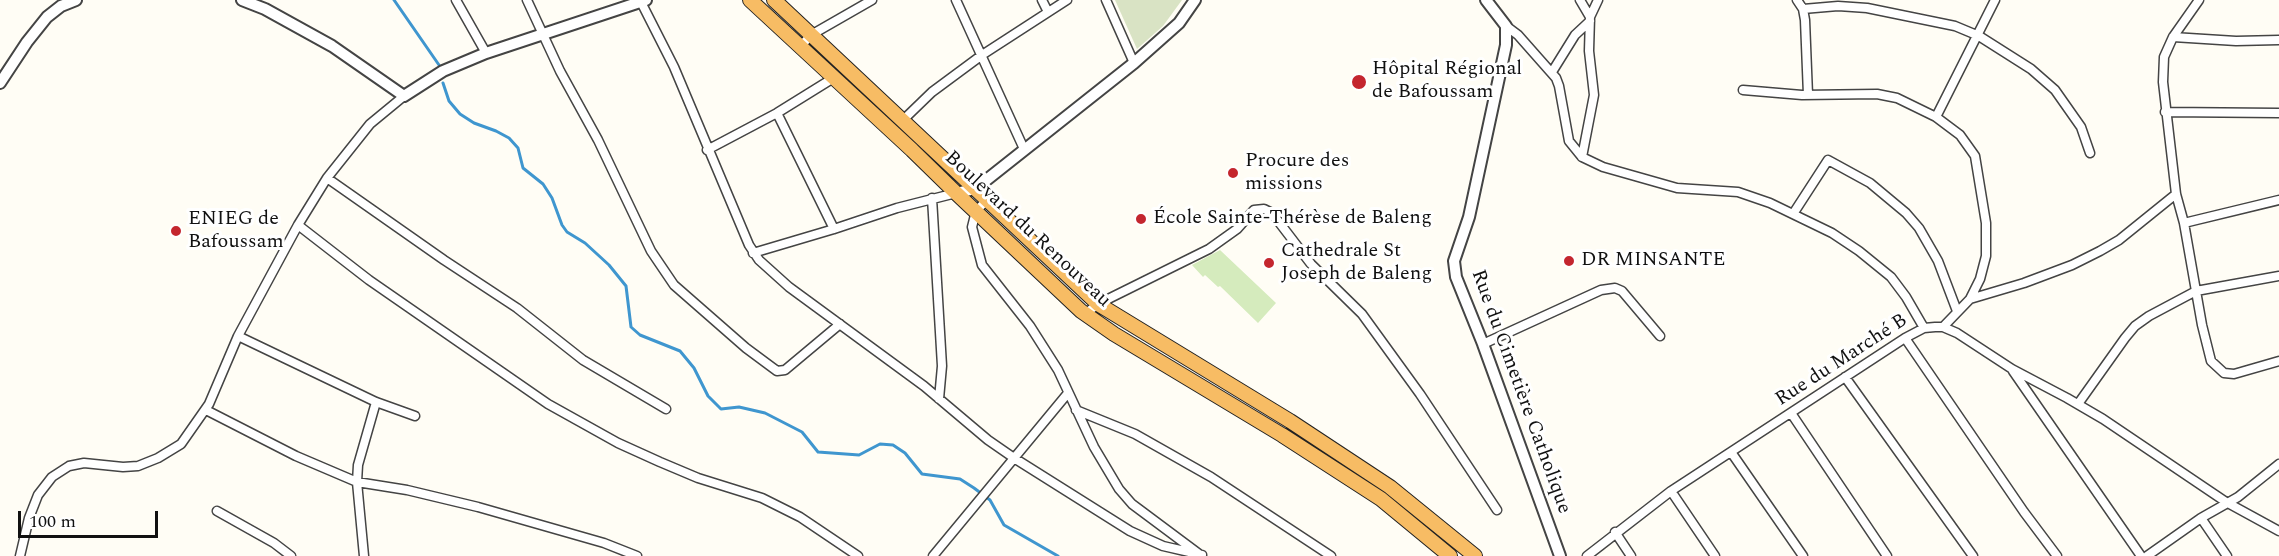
<!DOCTYPE html>
<html>
<head>
<meta charset="utf-8">
<style>
  body { margin:0 }
  #map { position:relative; width:2279px; height:556px; overflow:hidden; background:#fffdf5; font-family:Spectral,serif }
  canvas { display:block }
  .scale { position:absolute; left:18px; top:511px; width:140px; height:27px; box-sizing:border-box; border:3px solid #111; border-top:0; padding-left:8px; font-size:18px; line-height:21px; white-space:nowrap; color:#111; -webkit-text-stroke:4px #fff; paint-order:stroke }
</style>
</head>
<body>
<div id="map">
<canvas width="2279" height="556"></canvas>
<div class="scale">100 m</div>
</div>
<script>
const c = document.querySelector('canvas').getContext('2d');
c.lineJoin = 'round';
function fill(path, color) {
  c.fillStyle = color;
  c.fill(path, 'evenodd');
}
function shape(rows) {
  const path = new Path2D();
  for (const r of rows) {
    path.moveTo(r[0], r[1]);
    for (let i = 2; i < r.length; i += 2) path.lineTo(r[i], r[i + 1]);
  }
  return path;
}
function trace(path, color, width, dash) {
  c.strokeStyle = color;
  c.lineWidth = width;
  c.lineCap = dash ? 'butt' : 'round';
  c.setLineDash(dash || []);
  c.stroke(path);
}
function drawText(font, color, halo, rows, align = 'center') {
  c.font = font + ' Spectral,serif';
  c.lineWidth = 6;
  c.setLineDash([]);
  c.textBaseline = 'middle';
  c.strokeStyle = halo;
  c.fillStyle = color;
  for (const [text, x, y, turn = 0] of rows) {
    c.save();
    c.translate(x, y);
    c.rotate((+turn || 0) * Math.PI / 180);
    c.textAlign = isNaN(turn) ? turn : align;
    if (halo) c.strokeText(text, 0, 0);
    c.fillText(text, 0, 0);
    c.restore();
  }
}
const green = shape([
  [1220,250,1276,303,1258,323,1220,286,1218,287,1205,275,1203,277,1192,265]
]);
const cemetery = shape([
  [1115,0,1182,0,1163,26,1137,49]
]);
const stream = shape([
  [394,0,439,65],
  [443,83,449,101,460,114,474,123,496,131,509,138,518,148,523,168,543,184,552,198,562,225,567,232,585,243,609,265,626,286,631,327,640,335,680,351,694,368,708,396,721,409,739,407,765,413,802,432,818,452,859,455,880,444,893,445,905,453,922,474,960,479,974,488,990,500,1004,525,1058,556]
]);
const minor = shape([
  [456,0,486,53],
  [527,0,560,71,598,140,651,251,674,285,746,348,777,371,785,370,840,324],
  [956,0,1024,149],
  [1042,0,1048,12],
  [1106,0,1134,63],
  [1580,0,1590,17],
  [1797,0,1803,9,1805,20,1808,95],
  [2199,0,2173,37,2164,57,2163,82,2176,194,2184,223,2202,325,2211,361,2224,373,2234,374,2279,361],
  [641,2,674,67,749,245,759,260,789,287,924,386,988,440,1014,458,1130,531,1163,546,1202,555],
  [1803,9,1838,6,1867,8,1955,26,1979,36,2031,69,2055,90,2081,127,2090,153],
  [1506,26,1518,35,1556,78,1559,86,1569,141,1582,157,1603,167,1677,188,1738,192,1770,203,1832,233,1859,251,1891,277,1906,297,1924,328],
  [2173,37,2236,41,2279,40],
  [801,46,811,35,872,0],
  [1552,72,1575,35,1590,21],
  [1743,90,1802,95,1877,94,1897,98,1936,117,1960,135,1975,156,1986,223,1986,256,1980,279,1970,299],
  [2165,112,2279,113],
  [777,113,834,229],
  [1936,117,1995,0],
  [901,122,932,92,982,55,1067,0],
  [707,150,777,113,835,77],
  [1582,157,1594,95,1589,51,1590,17,1598,0],
  [327,178,444,260,517,308,583,360,666,409],
  [932,198,942,366,939,399],
  [986,201,976,211,972,227,982,265,1030,326,1058,370,1094,447,1119,489,1132,504,1199,554],
  [1793,214,1828,160,1870,183,1906,213,1919,228,1938,261,1957,311],
  [2184,223,2279,200],
  [298,225,369,280,548,404,618,443,660,462,698,478,762,498,800,517,858,556],
  [753,253,834,229,897,208,956,193],
  [1085,314,1098,304,1209,249,1237,229,1254,210,1264,209,1272,213,1311,264,1362,314,1420,394,1497,510],
  [1943,327,1970,299,2024,283,2072,265,2100,251,2119,240,2176,194],
  [238,336,376,402,415,416],
  [1905,338,2024,512,2057,556],
  [1483,344,1601,290,1615,288,1622,291,1660,336],
  [2013,371,2141,556],
  [1845,377,1973,556],
  [2078,404,2125,338,2135,326,2149,316,2196,291,2279,276],
  [206,410,296,456,357,482,407,490,478,507,604,543,637,556],
  [1076,410,1135,434,1211,477,1331,556],
  [1791,413,1887,556],
  [1731,452,1803,556],
  [1671,491,1715,556],
  [217,511,274,543,291,556],
  [2201,518,2227,556],
  [1615,532,1631,556],
  [20,556,29,518,38,495,52,477,69,466,84,463,123,467,138,466,158,458,181,444,209,404,238,336,298,225,327,178,370,124,404,96],
  [364,556,357,482,358,465,376,402],
  [933,556,1068,393],
  [1587,556,1671,491,1905,338,1924,328,1935,327,1943,327,1957,333,2012,369,2067,398,2103,419,2226,502,2279,531],
  [2147,556,2201,518,2238,497,2279,464]
]);
const tertiary = shape([
  [242,0,265,9,332,46,404,96,443,71,486,53,646,0],
  [1486,0,1506,26,1506,45,1469,217,1454,261,1456,277,1483,344,1560,556],
  [0,83,27,42,47,17,61,6,76,0],
  [956,193,975,189,1134,63,1179,23,1195,0]
]);
const trunk = shape([
  [750,0,912,150,956,193,1081,311,1114,334,1282,435,1381,499,1450,556],
  [774,0,1098,304,1290,421,1390,487,1475,556]
]);
const markers = [
  [1359,82,8,"#c4262e"],
  [1233,173,6,"#c4262e"],
  [1141,219,6,"#c4262e"],
  [176,231,6,"#c4262e"],
  [1569,261,6,"#c4262e"],
  [1269,263,6,"#c4262e"]
];
const poiNames = [
  ["Hôpital Régional",1372,70],
  ["de Bafoussam",1372,93],
  ["Procure des",1245,162],
  ["missions",1245,185],
  ["École Sainte-Thérèse de Baleng",1153,219],
  ["ENIEG de",188,220],
  ["Bafoussam",188,243],
  ["Cathedrale St",1281,252],
  ["Joseph de Baleng",1281,275],
  ["DR MINSANTE",1581,261]
];
const streetNames = [
  ["Boulevard du Renouveau",1027,230,43],
  ["Rue du Marché B",1842,361,-33],
  ["Rue du Cimetière Catholique",1520,392,70]
];
fill(green, '#d5ebbd');
fill(cemetery, '#d9e3c4');
trace(stream, '#3f96cf', 3);
trace(minor, '#444', 11);
trace(tertiary, '#444', 14);
trace(trunk, '#222', 16);
trace(minor, '#fff', 8);
trace(tertiary, '#fff', 10);
trace(trunk, '#f7bc64', 14);
for (const [x, y, r, color] of markers) {
  const dot = new Path2D();
  dot.arc(x, y, r, 0, 2 * Math.PI);
  c.fillStyle = color;
  c.fill(dot);
  trace(dot, '#fff', 2);
}
drawText('20px', '#111', '#fff', poiNames, 'left');
drawText('20px', '#111', '#fff', streetNames);
</script>
</body>
</html>
